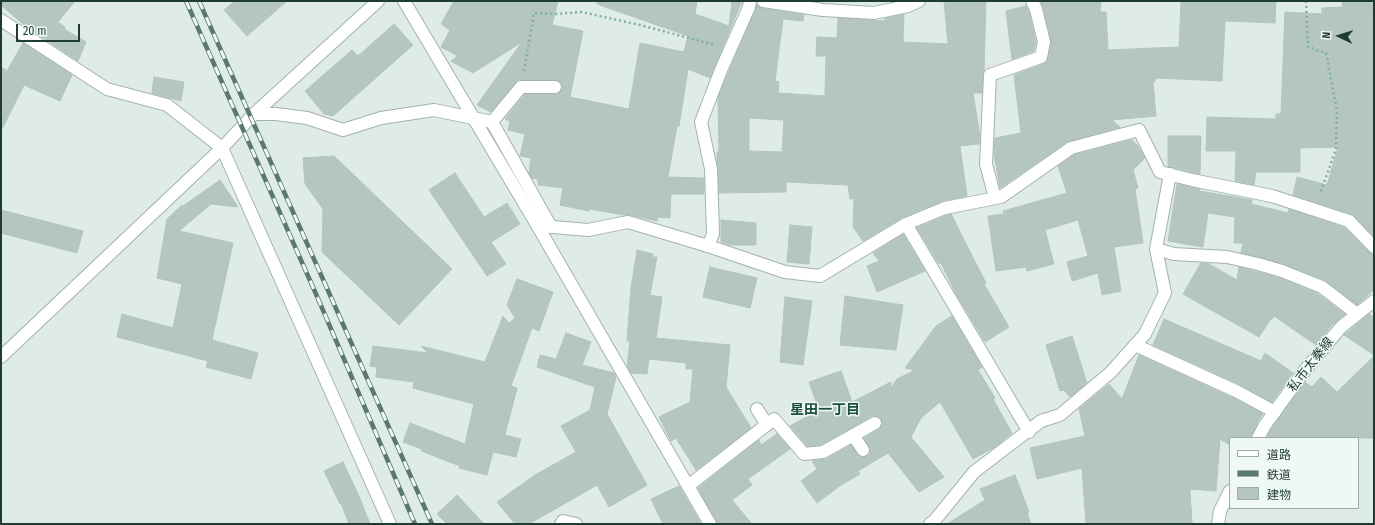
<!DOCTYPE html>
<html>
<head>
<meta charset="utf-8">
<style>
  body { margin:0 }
  #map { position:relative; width:1375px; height:525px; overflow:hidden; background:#dfebe6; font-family:"Fira Sans Condensed","Noto Sans JP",sans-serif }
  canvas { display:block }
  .frame { position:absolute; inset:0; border:2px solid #1f3c34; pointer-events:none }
  .legend { position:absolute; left:1229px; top:437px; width:130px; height:72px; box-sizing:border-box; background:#eff8f4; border:1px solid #9cada7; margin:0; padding:5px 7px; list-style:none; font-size:12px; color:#1f3c34 }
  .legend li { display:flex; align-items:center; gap:8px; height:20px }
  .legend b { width:20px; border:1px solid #9cada7 }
  .north { position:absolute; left:1319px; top:16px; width:40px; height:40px; -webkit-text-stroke:3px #eff8f4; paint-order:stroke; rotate:274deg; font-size:11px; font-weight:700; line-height:16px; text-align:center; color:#1f3c34 }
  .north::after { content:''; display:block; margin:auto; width:14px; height:18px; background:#1f3c34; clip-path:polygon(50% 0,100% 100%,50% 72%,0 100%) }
  .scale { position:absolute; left:16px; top:24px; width:64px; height:18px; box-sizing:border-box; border:2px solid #1f3c34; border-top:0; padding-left:5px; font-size:12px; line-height:14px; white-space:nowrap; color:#1f3c34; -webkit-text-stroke:3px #eff8f4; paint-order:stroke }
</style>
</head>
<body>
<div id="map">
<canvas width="1375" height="525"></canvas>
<div class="frame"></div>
<ul class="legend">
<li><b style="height:5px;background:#fff"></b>道路</li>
<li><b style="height:5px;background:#597870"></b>鉄道</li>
<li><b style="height:11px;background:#b4c6bf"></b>建物</li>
</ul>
<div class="north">N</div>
<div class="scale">20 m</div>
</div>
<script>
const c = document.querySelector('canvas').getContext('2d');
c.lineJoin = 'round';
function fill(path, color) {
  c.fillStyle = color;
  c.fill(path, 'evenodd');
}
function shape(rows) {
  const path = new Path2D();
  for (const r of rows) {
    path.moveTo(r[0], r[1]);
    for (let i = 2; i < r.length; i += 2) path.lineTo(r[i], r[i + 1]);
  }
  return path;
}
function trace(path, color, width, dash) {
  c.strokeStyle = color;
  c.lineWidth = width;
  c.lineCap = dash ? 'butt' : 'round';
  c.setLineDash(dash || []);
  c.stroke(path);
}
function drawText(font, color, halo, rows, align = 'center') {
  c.font = font + ' "Fira Sans Condensed","Noto Sans JP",sans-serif';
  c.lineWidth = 3;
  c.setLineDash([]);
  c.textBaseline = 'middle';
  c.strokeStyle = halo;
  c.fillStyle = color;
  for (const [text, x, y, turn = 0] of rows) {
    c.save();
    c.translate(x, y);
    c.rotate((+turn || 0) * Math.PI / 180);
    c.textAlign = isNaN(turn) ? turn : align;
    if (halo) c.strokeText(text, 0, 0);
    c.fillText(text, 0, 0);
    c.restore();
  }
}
const building = shape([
  [1,1,75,1,58,22,65,27,64,29,86,42,78,61,25,26,1,5,1,1],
  [235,1,287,1,247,36,224,10,235,1],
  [454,1,558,1,552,25,583,31,570,97,629,109,640,43,684,52,688,36,597,4,597,1,697,1,695,14,729,26,732,1,742,1,710,78,688,69,679,126,677,126,668,177,704,178,704,194,671,194,670,218,658,217,657,221,630,215,624,215,589,209,589,211,560,205,563,188,538,185,538,179,532,178,529,173,531,158,520,156,525,134,508,130,510,121,505,119,525,94,558,94,562,90,562,84,559,81,555,80,518,80,491,112,477,105,522,42,473,73,451,61,458,56,441,47,450,30,441,24,454,1],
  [944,1,986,1,984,71,982,93,973,93,980,137,979,144,960,146,967,196,942,201,903,217,863,241,853,227,854,199,850,199,848,185,786,182,786,192,719,193,717,161,717,152,719,152,718,97,757,5,762,8,804,15,803,21,783,19,775,81,779,82,778,93,825,96,826,56,816,56,817,37,837,38,838,18,885,21,885,18,904,14,903,42,948,44,944,1],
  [749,118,784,120,782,152,749,151,749,118],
  [1043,1,1101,1,1100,12,1106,12,1108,50,1179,47,1181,1,1276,1,1275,23,1225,21,1222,81,1155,78,1155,82,1153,82,1156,116,1112,120,1120,127,1067,142,1000,188,994,154,995,138,1021,133,1014,75,1044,64,1048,58,1051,41,1043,7,1041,2,1043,1],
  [1342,1,1373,1,1374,27,1374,236,1352,214,1293,195,1297,177,1327,185,1338,147,1300,148,1300,172,1256,172,1254,185,1235,181,1236,151,1206,151,1207,117,1276,119,1276,114,1281,114,1285,12,1322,14,1322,8,1343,7,1342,1],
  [1026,6,1029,12,1036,42,1034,51,1012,59,1006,11,1026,6],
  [394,24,413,45,333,116,324,114,305,91,352,50,358,56,394,24],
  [23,43,72,75,60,101,24,85,1,131,1,67,7,71,23,43],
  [154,77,184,82,181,101,152,93,154,77],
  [1168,136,1201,136,1200,174,1168,166,1168,136],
  [1132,140,1138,146,1145,158,1133,170,1138,188,1135,189,1143,243,1114,247,1121,291,1102,295,1098,273,1072,281,1067,262,1088,256,1078,220,1045,230,1054,264,1027,271,1026,267,996,271,988,216,1004,214,1003,211,1067,193,1058,166,1074,155,1132,140],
  [334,156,452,269,399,325,322,252,323,209,305,184,303,158,334,156],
  [455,173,484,217,507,203,520,224,491,242,506,264,487,276,429,190,455,173],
  [220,180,238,207,211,204,179,231,233,243,212,340,258,353,251,379,206,367,208,361,117,337,122,314,173,328,182,284,157,278,167,219,182,205,183,206,220,180],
  [1177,184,1200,189,1200,191,1252,200,1251,204,1288,213,1289,209,1345,228,1369,252,1374,254,1374,290,1357,305,1325,280,1284,264,1241,253,1243,243,1234,243,1235,217,1208,213,1203,247,1168,241,1177,184],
  [1,210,83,231,77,253,1,233,1,210],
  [951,214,956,223,953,225,956,224,986,283,984,284,1009,327,985,342,955,292,941,263,939,264,917,228,951,214],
  [721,220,756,223,756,245,730,245,721,242,721,220],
  [790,225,812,227,809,264,787,262,790,225],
  [903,234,925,271,877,292,867,266,879,261,873,253,903,234],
  [637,250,653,254,652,257,657,257,650,295,662,297,656,338,730,345,726,387,751,428,696,470,676,438,671,441,659,417,690,402,693,369,686,369,686,363,649,359,647,374,631,373,627,366,630,341,627,341,631,288,637,250],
  [1201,263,1209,264,1237,280,1239,267,1280,278,1318,294,1345,314,1331,326,1316,345,1274,316,1272,319,1271,319,1259,337,1183,294,1201,263],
  [710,267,757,278,750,308,703,297,710,267],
  [517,279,553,292,539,331,532,328,511,386,517,388,505,435,521,439,516,457,493,452,487,475,459,468,460,466,421,451,422,449,403,442,410,423,465,444,474,404,413,388,414,382,376,377,377,367,370,366,373,346,428,353,421,346,485,362,503,316,509,323,515,318,507,305,517,279],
  [845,296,903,305,896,350,840,345,845,296],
  [785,297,812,301,803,365,780,362,785,297],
  [1369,314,1374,317,1374,355,1344,335,1369,314],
  [952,316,982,367,978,370,995,398,993,399,1012,433,995,447,973,459,940,402,921,418,911,437,944,477,919,492,888,453,858,471,860,474,841,485,817,503,801,481,817,469,812,461,826,459,851,445,859,457,863,457,867,456,870,454,870,449,864,438,879,429,882,423,879,417,872,416,821,445,807,446,790,426,819,410,809,382,841,371,852,402,891,382,890,389,897,379,915,370,905,368,936,326,952,316],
  [1164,319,1261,361,1265,353,1293,373,1272,402,1239,384,1153,345,1164,319],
  [566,333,591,342,582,365,614,373,616,377,607,414,647,485,609,507,597,485,529,524,515,524,497,502,535,475,576,452,561,426,590,410,595,387,537,367,540,355,556,359,566,333],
  [1072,336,1087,383,1070,397,1064,390,1060,391,1046,345,1072,336],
  [1139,355,1233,398,1263,414,1258,421,1251,438,1230,438,1230,445,1220,439,1216,491,1190,489,1192,523,1086,524,1082,468,1037,479,1030,448,1085,436,1079,409,1109,384,1122,399,1139,355],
  [1374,356,1374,438,1267,438,1271,429,1305,382,1312,387,1321,377,1337,392,1374,356],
  [777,434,790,449,748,479,752,485,732,500,752,524,717,524,698,488,759,440,761,445,777,434],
  [343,462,359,496,370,524,349,524,341,503,340,504,324,471,343,462],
  [1015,475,1029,512,1027,513,1031,524,947,524,985,500,980,489,1015,475],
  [679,486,701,524,663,524,651,499,679,486],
  [457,495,484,524,447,524,437,514,457,495]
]);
const path = shape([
  [1306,1,1308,47,1326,53,1337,111,1336,149,1320,194],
  [524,71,534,13,555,14,582,12,644,26,715,45]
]);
const service = shape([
  [763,1,823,10,874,13,908,6,919,1],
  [492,122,521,87,555,87],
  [995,198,986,164,990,75,1041,57,1044,42,1036,9,1032,1],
  [542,226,588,230,628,222,708,246,785,272,820,276,906,224,945,208,1001,197,1071,148,1139,130,1160,172,1192,180,1272,196,1349,221,1374,247],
  [1156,249,1174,254,1227,257,1258,264,1282,271,1322,287,1357,314],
  [1145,334,1165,293,1156,249,1170,174],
  [1135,345,1236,391,1275,412],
  [757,409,767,425],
  [853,435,863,450],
  [688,486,774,419,804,454,823,452,875,423]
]);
const minor = shape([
  [1,20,107,89,167,105,222,148,390,524],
  [254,114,276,114,307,118,343,130,381,118,434,110,492,122,551,227],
  [906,224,1029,432],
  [708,246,713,234,711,169,701,122,721,70,749,7,750,1],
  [561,524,563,521,576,524],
  [930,524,935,520,974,472,1041,421,1060,415,1111,372,1145,334]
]);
const tertiary = shape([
  [404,1,537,225,710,524],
  [1,357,222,148,254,114,378,1]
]);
const secondary = shape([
  [1258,438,1265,425,1305,370,1341,327,1374,301],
  [1218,524,1220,511,1230,491]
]);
const rail = shape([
  [186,1,316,294,415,524],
  [199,1,432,524]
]);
const streetNames = [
  ["私市太秦線",1311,365,-52]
];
const neighbourhoodNames = [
  ["星田一丁目",825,410]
];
fill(building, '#b4c6bf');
trace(building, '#b1c5bd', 1);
trace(service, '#a2b3ad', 14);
trace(minor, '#a2b3ad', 14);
trace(tertiary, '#a2b3ad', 14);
trace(secondary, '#9db7ae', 14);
trace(path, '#7db1a1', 2.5, [2, 3]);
trace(service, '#fff', 12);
trace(minor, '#fff', 12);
trace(tertiary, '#fff', 12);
trace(secondary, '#fff', 12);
trace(rail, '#597870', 4.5);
trace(rail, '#eff8f4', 3, [9]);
drawText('13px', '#1f3c34', '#eff8f4', streetNames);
drawText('bold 14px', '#1a4f42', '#eff8f4', neighbourhoodNames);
</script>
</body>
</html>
